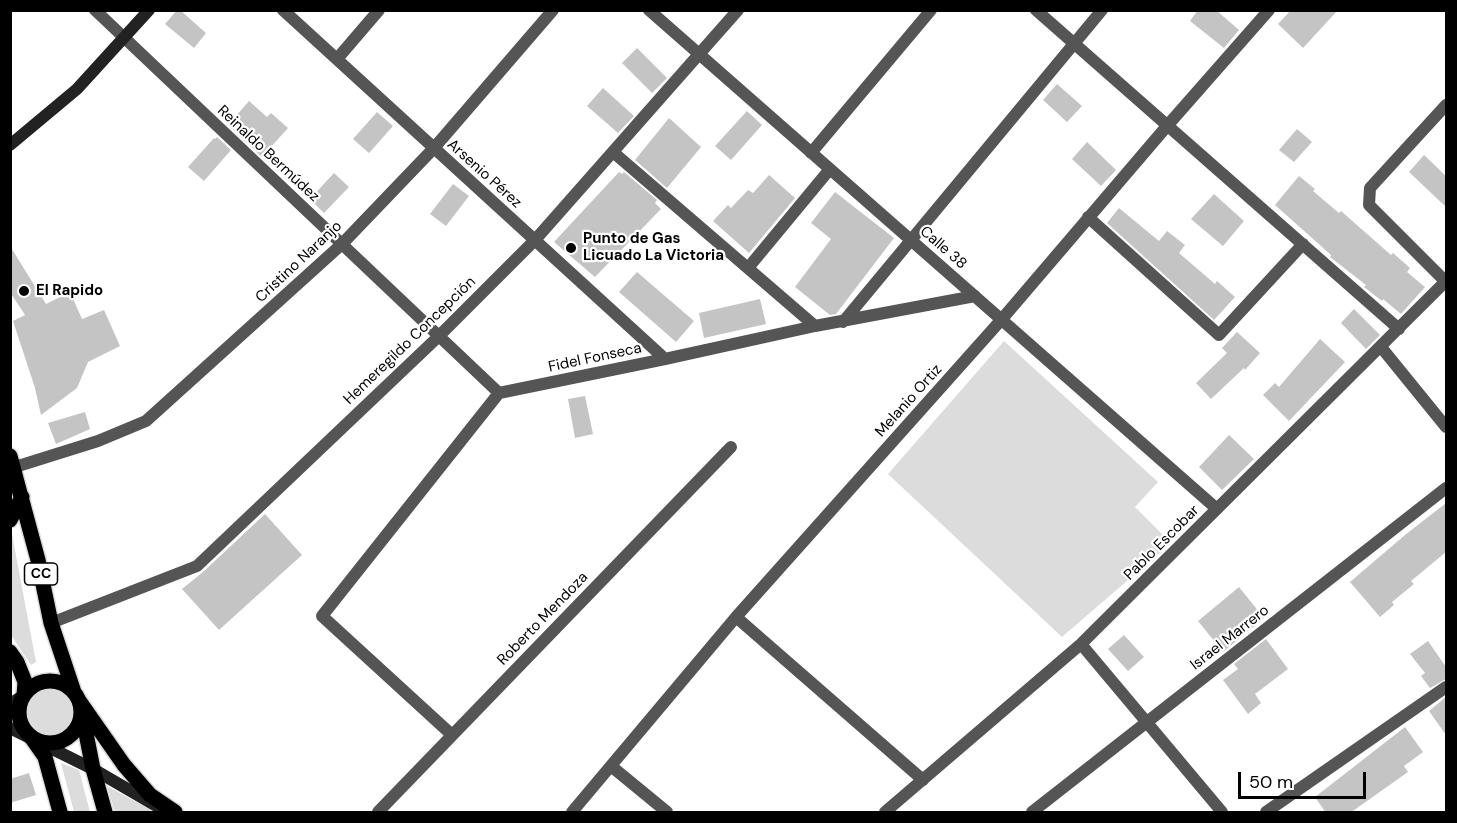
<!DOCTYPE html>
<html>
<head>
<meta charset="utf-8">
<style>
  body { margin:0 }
  #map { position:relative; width:1457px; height:823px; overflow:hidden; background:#fff; font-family:"DM Sans",sans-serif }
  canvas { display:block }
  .frame { position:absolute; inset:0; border:12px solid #000; pointer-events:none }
  .scale { position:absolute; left:1238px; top:772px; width:128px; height:27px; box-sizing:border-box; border:3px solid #000; border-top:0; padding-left:8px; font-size:18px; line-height:21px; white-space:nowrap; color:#000; -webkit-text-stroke:4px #fff; paint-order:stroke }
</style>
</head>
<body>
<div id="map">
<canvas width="1457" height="823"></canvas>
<div class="frame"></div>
<div class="scale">50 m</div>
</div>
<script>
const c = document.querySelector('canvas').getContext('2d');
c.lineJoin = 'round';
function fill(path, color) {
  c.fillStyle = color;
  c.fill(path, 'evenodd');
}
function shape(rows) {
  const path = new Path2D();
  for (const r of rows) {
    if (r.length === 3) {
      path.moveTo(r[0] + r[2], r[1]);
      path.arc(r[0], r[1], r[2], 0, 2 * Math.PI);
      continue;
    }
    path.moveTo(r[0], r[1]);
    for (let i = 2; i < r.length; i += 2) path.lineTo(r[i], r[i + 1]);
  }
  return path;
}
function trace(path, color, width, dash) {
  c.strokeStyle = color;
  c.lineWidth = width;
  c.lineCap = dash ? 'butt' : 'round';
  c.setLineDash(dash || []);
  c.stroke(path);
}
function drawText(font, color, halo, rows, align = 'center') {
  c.font = font + ' "DM Sans",sans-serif';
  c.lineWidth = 4.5;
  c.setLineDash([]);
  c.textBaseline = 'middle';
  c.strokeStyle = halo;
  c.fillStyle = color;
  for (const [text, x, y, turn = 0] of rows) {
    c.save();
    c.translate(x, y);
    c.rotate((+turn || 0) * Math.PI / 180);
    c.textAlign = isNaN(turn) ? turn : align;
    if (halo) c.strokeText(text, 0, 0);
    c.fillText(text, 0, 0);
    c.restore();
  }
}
const green = shape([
  [1004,341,1158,482,1135,507,1171,543,1062,637,888,474],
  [12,534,36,662,31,665,11,635],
  [52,712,27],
  [61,763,79,770,90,812,74,812],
  [107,786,151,810,148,812,115,812]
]);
const building = shape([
  [177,10,180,10,206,33,194,48,165,24],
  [1198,10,1216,10,1239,30,1224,48,1190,21],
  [1291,10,1338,10,1303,48,1278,24],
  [637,48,667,78,652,93,622,63],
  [1057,84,1082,106,1067,122,1043,100],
  [603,88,634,116,618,133,587,106],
  [249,101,267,117,271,113,288,128,262,157,228,125],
  [747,111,762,125,731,160,715,146],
  [377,112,393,126,369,153,353,139],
  [669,118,701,147,667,188,635,160],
  [1297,129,1312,142,1294,162,1279,150],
  [217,137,231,150,204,181,188,167,214,138,215,139],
  [1087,142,1116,170,1101,186,1072,159],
  [1424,155,1446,176,1446,207,1409,172],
  [619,172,622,174,624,172,657,200,655,203,661,209,595,277,554,242],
  [334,173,349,187,324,213,310,199],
  [769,175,795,198,749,253,713,221,728,205,731,208,748,190,753,193],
  [1299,176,1315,189,1313,191,1339,213,1341,211,1391,255,1393,253,1410,268,1407,272,1425,287,1401,314,1383,299,1382,301,1364,287,1366,285,1330,257,1331,255,1275,205],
  [453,184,469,196,446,226,430,214],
  [835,192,894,238,836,314,830,315,795,287,831,239,811,223],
  [1214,194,1244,221,1223,246,1191,219],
  [1119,208,1159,241,1167,231,1185,245,1179,253,1215,284,1217,281,1235,297,1214,320,1107,223],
  [10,246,46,304,70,292,82,319,104,310,120,346,88,362,77,388,41,415,35,388,13,321,25,315,10,292],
  [637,272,694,321,676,342,619,292],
  [760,299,766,324,704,338,699,313],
  [1354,309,1380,335,1366,349,1341,323],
  [1237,332,1260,353,1245,370,1244,368,1211,399,1196,383,1227,353,1222,348],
  [1320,339,1345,362,1289,421,1263,395,1275,383,1279,387],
  [585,396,593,434,575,438,568,399],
  [85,412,90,429,56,444,48,423],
  [1229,435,1254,459,1222,490,1199,467],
  [1446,503,1446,552,1411,581,1414,584,1392,602,1394,605,1380,617,1350,582,1405,535],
  [265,514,302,555,219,630,182,589,203,572],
  [1239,587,1264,618,1223,652,1198,621],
  [1124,635,1144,657,1128,671,1108,649],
  [1266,639,1288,669,1255,694,1261,703,1248,714,1223,680,1238,669,1234,664],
  [1428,641,1446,667,1446,679,1430,688,1421,676,1425,673,1410,654],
  [1446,697,1446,735,1429,711],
  [1405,727,1423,752,1404,766,1408,772,1350,813,1326,813,1315,797],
  [29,773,36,795,10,803,10,779]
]);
const street = shape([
  [95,10,499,393],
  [283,10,665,359],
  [649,10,1217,509],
  [1036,10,1399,329],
  [337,59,379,10],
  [613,152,815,326],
  [811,153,931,10],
  [1088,217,1219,335,1303,244],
  [748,268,830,169],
  [1446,282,1369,205,1370,188,1446,105],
  [843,322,1102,10],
  [1381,347,1446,427],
  [15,467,98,441,146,421,342,244,434,148,553,10],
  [736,617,923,780],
  [51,623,197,566,439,336,535,240,738,10],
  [1081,644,1222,812],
  [452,735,322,616,499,393,665,359,815,326,975,296],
  [611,766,667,812],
  [378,812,731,447],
  [572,812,736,617,1002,319,1167,126,1269,10],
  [885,812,1081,644,1446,281],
  [1032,812,1446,488],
  [1266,812,1446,687]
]);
const secondary = shape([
  [10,145,77,89,149,10],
  [10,704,24,695],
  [10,728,93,769,160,808]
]);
const primary = shape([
  [10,456,38,560,51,623,74,692],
  [10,520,22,497],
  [10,652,17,662,25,682,24,695],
  [50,712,31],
  [80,702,124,765,150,795,175,812],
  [82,713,93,769,105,812],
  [31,737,45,757,60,812]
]);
const markers = [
  [571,248,6,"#000"],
  [24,291,6,"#000"]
];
const shields = [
  [41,574,33]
];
const shieldNames = [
  ["CC",41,574]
];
const streetNames = [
  ["Reinaldo Bermúdez",268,154,43],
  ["Arsenio Pérez",484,174,42],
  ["Calle 38",943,248,41],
  ["Cristino Naranjo",299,262,-43],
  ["Hemeregildo Concepción",410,341,-44],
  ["Fidel Fonseca",595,358,-12],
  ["Melanio Ortiz",909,401,-48],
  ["Pablo Escobar",1162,543,-45],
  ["Roberto Mendoza",543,619,-46],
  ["Israel Marrero",1230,638,-38]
];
const poiNames = [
  ["Punto de Gas",583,239],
  ["Licuado La Victoria",583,256],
  ["El Rapido",36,291]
];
fill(green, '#dcdcdc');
fill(building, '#c4c4c4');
trace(primary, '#dbdbdb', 18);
trace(street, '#555', 12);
trace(secondary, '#222', 12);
trace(primary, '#000', 15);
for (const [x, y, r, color] of markers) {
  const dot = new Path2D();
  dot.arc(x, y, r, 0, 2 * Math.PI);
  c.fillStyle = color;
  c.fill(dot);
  trace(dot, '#fff', 2);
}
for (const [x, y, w] of shields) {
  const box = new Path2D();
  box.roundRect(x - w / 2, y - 11, w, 22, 4.5);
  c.fillStyle = '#fff';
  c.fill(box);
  trace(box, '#000', 1.5);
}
drawText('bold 14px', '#000', null, shieldNames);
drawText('15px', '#000', '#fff', streetNames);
drawText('bold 15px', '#000', '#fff', poiNames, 'left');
</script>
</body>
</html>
